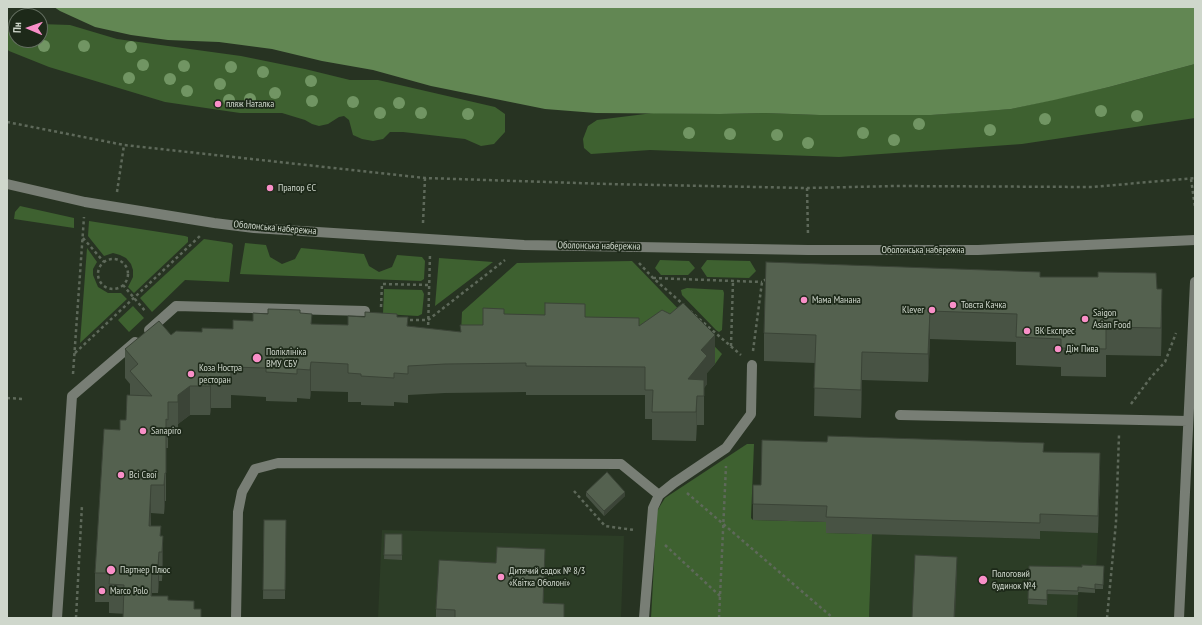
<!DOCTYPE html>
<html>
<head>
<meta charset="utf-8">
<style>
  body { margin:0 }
  #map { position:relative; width:1202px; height:625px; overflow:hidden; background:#273322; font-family:"PT Sans Narrow",sans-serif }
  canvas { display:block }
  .frame { position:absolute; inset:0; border:8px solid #cfd7cc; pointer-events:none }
  .north { position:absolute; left:8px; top:8px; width:40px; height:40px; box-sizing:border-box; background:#1d2919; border:1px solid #646f61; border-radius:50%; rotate:272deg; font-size:11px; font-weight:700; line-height:16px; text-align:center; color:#cfd7cc }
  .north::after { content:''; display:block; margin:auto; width:14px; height:18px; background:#f98fc8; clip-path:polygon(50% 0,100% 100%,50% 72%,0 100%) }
</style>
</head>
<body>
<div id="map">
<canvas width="1202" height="625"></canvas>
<div class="frame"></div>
<div class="north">Пн</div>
</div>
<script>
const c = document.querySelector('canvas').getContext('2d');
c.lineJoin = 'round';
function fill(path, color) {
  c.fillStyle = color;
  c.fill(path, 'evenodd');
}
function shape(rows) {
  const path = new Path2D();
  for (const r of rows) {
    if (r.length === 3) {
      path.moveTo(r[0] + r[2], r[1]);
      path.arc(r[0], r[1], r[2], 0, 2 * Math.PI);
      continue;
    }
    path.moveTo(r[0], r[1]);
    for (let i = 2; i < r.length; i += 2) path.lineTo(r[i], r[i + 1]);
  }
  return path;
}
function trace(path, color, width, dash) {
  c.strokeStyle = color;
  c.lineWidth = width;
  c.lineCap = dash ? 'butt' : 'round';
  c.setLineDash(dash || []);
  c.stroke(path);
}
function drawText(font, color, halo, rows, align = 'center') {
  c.font = font + ' "PT Sans Narrow",sans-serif';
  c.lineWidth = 3.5;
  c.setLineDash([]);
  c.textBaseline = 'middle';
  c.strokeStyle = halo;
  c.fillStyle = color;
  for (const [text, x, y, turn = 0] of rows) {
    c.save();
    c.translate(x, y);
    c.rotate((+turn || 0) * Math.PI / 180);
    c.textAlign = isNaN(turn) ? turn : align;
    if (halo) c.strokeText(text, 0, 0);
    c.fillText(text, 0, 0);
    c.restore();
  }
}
const built = shape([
  [382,530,624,536,621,618,378,618],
  [1040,531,1098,533,1095,593,1080,592,1078,595,1077,618,869,618,872,534,1040,539]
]);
const green = shape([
  [40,24,70,25,117,39,241,56,305,69,350,80,378,80,495,107,505,114,505,132,494,144,481,146,465,139,403,132,390,132,383,139,373,141,362,139,353,135,349,120,344,116,339,117,328,124,319,126,312,124,305,120,282,113,240,113,165,102,49,67,9,51,7,49,7,32,16,29,16,40,40,40],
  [1195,64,1195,118,1022,144,839,157,650,150,591,154,584,148,583,139,588,126,597,120,653,113,720,114,765,113,819,115,931,115,1011,109,1109,87],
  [20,206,74,218,74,228,14,219,15,212],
  [89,221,185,236,188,237,188,242,134,293,128,287,133,277,133,270,131,264,126,258,120,255,113,253,104,256,88,236],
  [204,239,231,243,233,245,229,282,185,280,152,312,140,298],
  [245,243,266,245,270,257,282,264,295,259,301,248,364,254,369,266,379,272,392,267,397,255,422,257,425,261,424,279,421,281,240,274],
  [87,248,97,262,93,269,93,275,98,287,108,293,121,293,127,299,80,343],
  [439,258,493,262,435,306],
  [660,260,689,261,695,268,688,275,661,275,655,268],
  [707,260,750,261,756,271,749,278,707,277,701,268],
  [632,261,722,354,715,364,683,332,460,354,462,312,517,263],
  [687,288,723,290,724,293,722,330,719,332,716,330,682,295,681,290],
  [384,289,422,290,424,294,422,314,418,316,383,314],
  [133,306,144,318,129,332,118,320],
  [747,444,754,444,751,518,753,520,827,522,826,533,872,534,869,618,651,618,657,511,665,498]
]);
const water = shape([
  [54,7,1195,7,1195,64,1109,87,1054,100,1011,109,974,112,931,115,819,115,765,113,720,114,596,113,545,109,431,86,373,70,322,61,272,49,219,42,168,40,131,35,95,27,60,11]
]);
const path = shape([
  [7,122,124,145,425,178,608,184,807,188,896,186,1092,187,1195,178],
  [1191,179,1195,207],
  [807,188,808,235],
  [117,192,124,145],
  [423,223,425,178],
  [83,238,104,262],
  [113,274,15],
  [639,263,653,278,684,305],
  [653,278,762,282],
  [123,285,146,312],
  [381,307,382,284,429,285],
  [690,311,741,355],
  [404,320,428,320,505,260],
  [428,331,430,254],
  [731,346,733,281],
  [753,351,762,282,768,278],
  [75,353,200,236],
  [73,374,84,217],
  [7,398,24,399],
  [1131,404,1151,377,1165,362,1176,333],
  [574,491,605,526,634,530],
  [687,493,833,618],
  [665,545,720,596],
  [76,618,82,505],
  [719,618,726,466],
  [1107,618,1116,522,1119,435]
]);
const minor = shape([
  [7,184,85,202,214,223,254,228,524,245,808,250,978,250,1195,240],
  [149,330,176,306,365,311],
  [900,415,1188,421],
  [57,618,72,396,135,342],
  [236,618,238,512,242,492,255,469,278,463,621,464,659,495],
  [644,618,653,508,659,495,674,483,726,448,751,414,752,365],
  [1179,618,1195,282]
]);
const trees = [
  [44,46],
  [84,46],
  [131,47],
  [143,65],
  [184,66],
  [231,67],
  [263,72],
  [129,78],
  [170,79],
  [311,81],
  [220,84],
  [187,91],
  [275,93],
  [250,99],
  [229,100],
  [312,101],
  [353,102],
  [399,103],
  [1101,111],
  [380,113],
  [421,113],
  [468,114],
  [1137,116],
  [1045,119],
  [919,124],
  [990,130],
  [689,133],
  [863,133],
  [730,134],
  [777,135],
  [894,140],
  [808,143]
];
const wall = shape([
  [1040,277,1157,289,1162,317,1161,356,1106,355,1106,377,1061,376,1061,367,1016,365,1016,342,930,339,928,382,862,380,861,418,814,416,815,363,764,361,764,333],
  [300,313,312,324,348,325,397,317,408,326,460,332,483,325,504,314,585,317,639,326,715,364,707,373,707,384,704,388,704,425,697,425,696,441,652,440,652,419,645,419,645,395,526,395,526,392,445,393,408,395,408,403,394,402,394,406,361,405,361,402,348,402,348,392,311,391,310,399,297,398,297,402,266,401,266,397,231,395,231,408,211,408,210,415,190,415,178,424,178,431,168,431,168,448,166,448,166,501,165,501,164,514,151,513,151,526,161,536,163,536,162,581,159,581,158,593,152,593,152,596,194,609,201,618,109,613,109,602,95,602,95,573,120,430,126,420,130,395,130,384,125,378,125,349,171,335,233,329,253,321,268,314],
  [1044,452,1100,470,1098,533,1040,531,1040,539,826,533,826,522,753,520,753,485,761,485],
  [586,492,625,496,604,516,586,496],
  [264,520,286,520,285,599,263,599],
  [385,534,402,534,402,560,384,559],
  [545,562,543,603,564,618,436,618,436,609,496,563],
  [1029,566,1082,567,1104,566,1103,589,1095,589,1095,593,1078,592,1078,595,1047,594,1047,605,1028,604]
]);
const shadedWall = shape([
  [1162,289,1162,317,1161,356,1161,328],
  [930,311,930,339,928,382,928,354],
  [715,335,715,364,707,373,707,384,704,388,704,425,704,388,697,396,696,441,696,412,688,379,701,350],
  [862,352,862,380,861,418,861,390],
  [311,362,311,391,310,399,310,370],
  [211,379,211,408,210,415,210,386],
  [190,386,190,415,178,424,178,431,178,395],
  [1100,453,1100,470,1098,533,1098,516],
  [165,473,165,501,164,514,164,485],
  [151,485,151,513,149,555,149,526],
  [625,492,625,496,604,516,604,511],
  [163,536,163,565,162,581,162,552],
  [545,549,545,562,543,616,543,603],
  [159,552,159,581,158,593,158,565],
  [957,557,957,570,955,618,954,618],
  [152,564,152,593,151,618,151,596]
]);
const building = shape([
  [766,262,1040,272,1040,277,1098,277,1098,272,1156,273,1157,289,1162,289,1161,328,1106,327,1106,349,1061,348,1061,339,1016,337,1017,314,930,311,928,354,862,352,861,390,814,388,816,335,764,333,766,262],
  [545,303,585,304,585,317,639,318,639,326,662,310,670,314,683,303,715,335,701,350,707,356,688,379,704,380,704,396,697,396,696,412,652,412,653,390,645,390,645,367,526,366,526,363,445,364,408,366,408,374,394,373,394,378,361,376,361,374,348,373,348,364,311,362,310,370,297,369,297,374,266,372,266,368,231,367,231,379,211,379,210,386,190,386,178,395,178,402,168,402,168,420,166,419,166,473,165,473,164,485,151,485,149,526,161,526,160,536,163,536,162,552,159,552,158,565,152,564,151,596,168,596,168,600,194,601,194,609,201,609,201,618,123,618,124,585,109,584,110,573,95,573,104,429,120,430,120,420,126,420,127,395,152,396,130,371,138,364,125,349,159,321,171,335,176,331,202,332,202,328,233,329,233,320,253,321,253,313,268,314,268,309,300,310,300,313,312,314,311,324,348,325,348,316,365,317,365,312,397,314,397,317,408,317,407,326,461,332,460,325,483,325,483,308,504,309,504,314,545,315,545,303],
  [828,436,1044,443,1043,452,1100,453,1098,516,1040,514,1040,523,826,517,827,506,753,504,753,485,761,485,762,440,827,442,828,436],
  [607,472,625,492,604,511,586,492,607,472],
  [264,520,286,520,285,590,263,590,264,520],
  [385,534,402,534,402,555,384,555,385,534],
  [497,547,545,549,543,603,564,604,564,618,455,618,455,610,436,609,439,560,496,563,497,547],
  [915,555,957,557,954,618,912,618,915,555],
  [1082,565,1104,566,1103,585,1095,584,1095,589,1078,587,1078,591,1047,590,1047,600,1028,599,1029,566,1082,567,1082,565]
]);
const markers = [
  [218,104,4,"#f98fc8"],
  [270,188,4,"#f98fc8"],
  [804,300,4,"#f98fc8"],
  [953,305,4,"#f98fc8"],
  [932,310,4,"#f98fc8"],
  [1085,319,4,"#f98fc8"],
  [1027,331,4,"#f98fc8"],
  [1058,349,4,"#f98fc8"],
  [257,358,5,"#f98fc8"],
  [191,374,4,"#f98fc8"],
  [143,431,4,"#f98fc8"],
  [121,475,4,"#f98fc8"],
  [111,570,5,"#f98fc8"],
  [501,577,4,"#f98fc8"],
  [983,580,5,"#f98fc8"],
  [102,591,4,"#f98fc8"]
];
const poiNames = [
  ["пляж Наталка",226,104],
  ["Прапор ЄС",278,188],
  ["Мама Манана",812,300],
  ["Товста Качка",961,305],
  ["Klever",924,310,"right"],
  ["Saigon",1093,313],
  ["Asian Food",1093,325],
  ["ВК Експрес",1035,331],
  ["Дім Пива",1066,349],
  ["Поліклініка",266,352],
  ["ВМУ СБУ",266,364],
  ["Коза Ностра",199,368],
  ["ресторан",199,380],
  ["Sanapiro",151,431],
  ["Всі Свої",129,475],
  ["Партнер Плюс",120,570],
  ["Дитячий садок № 8/3",509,571],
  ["«Квітка Оболоні»",509,583],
  ["Пологовий",992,574],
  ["будинок №4",992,586],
  ["Marco Polo",110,591]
];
const streetNames = [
  ["Оболонська набережна",275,228,5],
  ["Оболонська набережна",599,246,1],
  ["Оболонська набережна",923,250]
];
fill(built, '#2c3d26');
fill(green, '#3e6130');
fill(water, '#628753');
trace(path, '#5e695a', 2.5, [3, 3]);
trace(minor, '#787e75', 10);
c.fillStyle = '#719563';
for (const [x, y] of trees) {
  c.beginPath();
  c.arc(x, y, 6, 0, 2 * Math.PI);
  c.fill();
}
fill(wall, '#485344');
fill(shadedWall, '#3b4437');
fill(building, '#54614f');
trace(building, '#3b4437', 1);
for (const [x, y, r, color] of markers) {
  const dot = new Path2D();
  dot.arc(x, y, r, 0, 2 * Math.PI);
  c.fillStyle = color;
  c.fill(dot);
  trace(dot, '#1d2919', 1.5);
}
drawText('10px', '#cfd7cc', '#1d2919', poiNames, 'left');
drawText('10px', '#cfd7cc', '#1d2919', streetNames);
</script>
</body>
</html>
